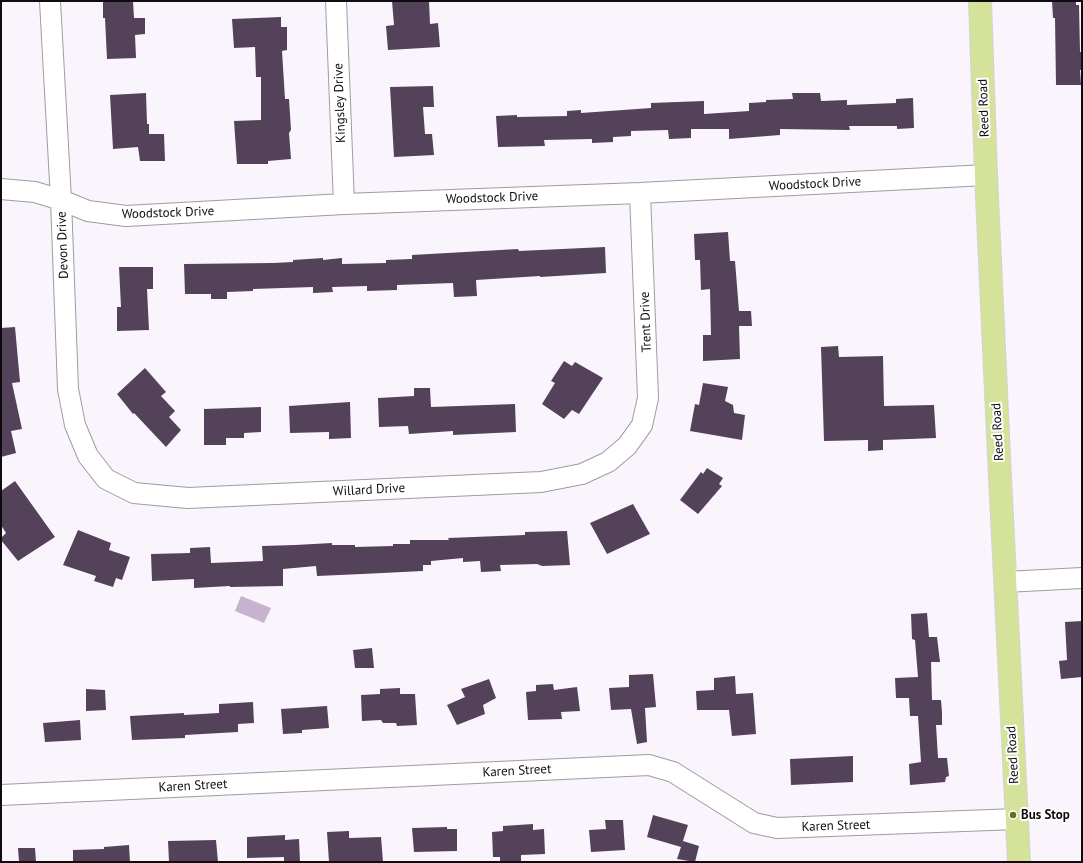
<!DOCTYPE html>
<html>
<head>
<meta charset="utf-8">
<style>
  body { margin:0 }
  #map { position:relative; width:1083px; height:863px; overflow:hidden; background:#faf5fc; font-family:"PT Sans",sans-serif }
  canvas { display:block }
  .frame { position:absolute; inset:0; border:2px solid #0e0c0f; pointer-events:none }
</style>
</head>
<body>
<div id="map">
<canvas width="1083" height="863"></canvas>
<div class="frame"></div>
</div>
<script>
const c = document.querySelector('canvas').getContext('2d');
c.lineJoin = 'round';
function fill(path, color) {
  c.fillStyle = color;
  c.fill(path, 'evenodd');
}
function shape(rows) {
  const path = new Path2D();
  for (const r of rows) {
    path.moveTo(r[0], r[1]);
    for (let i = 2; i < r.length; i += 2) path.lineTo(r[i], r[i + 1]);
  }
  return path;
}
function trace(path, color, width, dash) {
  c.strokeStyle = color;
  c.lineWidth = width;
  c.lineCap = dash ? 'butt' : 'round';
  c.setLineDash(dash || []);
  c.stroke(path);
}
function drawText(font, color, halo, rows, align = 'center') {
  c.font = font + ' "PT Sans",sans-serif';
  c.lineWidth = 4;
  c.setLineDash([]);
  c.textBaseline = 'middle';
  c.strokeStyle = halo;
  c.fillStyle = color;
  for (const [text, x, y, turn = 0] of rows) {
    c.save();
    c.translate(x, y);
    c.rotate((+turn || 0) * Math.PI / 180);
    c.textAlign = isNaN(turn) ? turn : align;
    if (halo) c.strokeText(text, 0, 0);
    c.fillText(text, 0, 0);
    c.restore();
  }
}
const water = shape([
  [241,596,271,608,264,623,235,611]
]);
const building = shape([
  [103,1,133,1,134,18,145,18,145,34,135,35,136,58,107,59,105,18,103,18],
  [392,1,429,1,430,24,438,23,440,47,388,50,386,26,394,25],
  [1052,1,1076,1,1076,5,1079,5,1080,52,1082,52,1082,70,1080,70,1081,85,1056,85,1055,18,1053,18],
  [281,17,281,27,287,27,287,50,282,51,285,99,289,99,291,130,289,133,291,159,268,161,268,164,237,164,234,121,261,120,261,77,256,77,255,47,234,48,232,19],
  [433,86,434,107,423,107,425,134,432,134,434,155,394,157,390,87],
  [146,93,147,124,149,124,149,134,164,134,165,161,140,161,138,147,113,149,110,95],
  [792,93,820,93,821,101,847,100,847,105,896,103,896,99,913,98,914,128,897,129,897,126,849,126,850,130,780,129,780,135,729,139,729,129,691,129,691,138,669,139,668,130,631,131,631,136,613,137,613,142,592,143,592,139,544,140,545,146,498,147,496,116,517,115,517,117,567,116,567,111,581,110,581,113,651,108,651,103,704,101,704,114,749,111,749,103,766,102,766,100,793,99],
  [728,232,730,261,735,261,739,311,751,311,752,326,739,326,740,359,703,361,703,335,711,335,710,289,701,290,700,260,695,260,694,234],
  [605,247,606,273,540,277,540,276,476,280,477,296,454,297,453,283,397,285,397,290,367,291,367,286,332,287,333,292,313,293,313,287,253,289,253,291,227,292,227,299,211,299,211,294,185,294,184,264,273,263,293,262,293,260,323,258,323,260,342,258,342,264,386,263,386,260,412,259,412,255,518,249,519,251],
  [119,267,153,267,153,289,147,289,149,330,117,331,117,307,121,307],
  [15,327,20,382,12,383,22,429,11,431,16,453,1,457,1,328],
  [838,346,839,357,883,356,884,406,934,405,936,438,883,440,883,450,868,451,868,440,824,441,821,347],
  [564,361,572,366,575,362,603,378,579,414,572,410,564,419,542,404,555,383,551,381],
  [145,368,166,392,161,396,175,411,169,417,181,430,166,447,134,413,133,414,117,394],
  [703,383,728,387,725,401,733,405,734,413,745,415,742,440,690,431,695,404,699,405],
  [414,388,430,388,431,407,515,404,516,432,453,435,453,431,409,434,408,426,379,427,378,398,414,396],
  [350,402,351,438,329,439,329,432,290,433,289,406],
  [261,407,261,432,244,433,244,438,226,438,226,445,204,445,204,409],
  [707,468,723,478,719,484,722,486,698,514,680,500,701,472,703,474],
  [15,481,55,537,18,561,1,540,1,538,6,533,1,525,1,491],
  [633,504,650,534,607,554,590,523],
  [78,530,111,543,109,550,130,557,122,580,116,578,113,587,94,581,96,576,63,565],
  [567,531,570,565,542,566,537,564,500,565,501,571,481,572,480,561,463,562,463,558,431,561,431,565,423,565,423,571,362,574,317,576,316,566,283,569,283,586,230,587,230,586,194,588,194,579,152,581,151,554,190,553,190,548,210,547,211,563,263,561,262,546,295,545,332,543,332,545,355,545,355,547,393,546,393,544,410,544,410,540,449,540,448,538,525,535,525,532],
  [927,613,929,637,937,637,940,662,931,662,932,700,941,700,942,712,942,725,936,725,938,758,947,758,949,776,946,777,945,782,910,785,909,764,921,762,918,716,910,716,909,698,896,698,895,678,918,677,915,640,912,639,911,614],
  [1082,621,1082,677,1061,679,1059,661,1067,660,1065,622],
  [372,648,374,668,355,668,353,650],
  [653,674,656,707,645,708,647,742,637,744,631,709,611,710,609,688,629,687,629,675],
  [735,676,736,694,753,693,756,734,732,736,729,710,697,710,696,691,714,690,714,678],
  [489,679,496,698,483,705,485,714,457,725,447,705,465,697,461,689],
  [553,684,554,690,577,687,580,711,561,712,562,719,528,720,526,692,536,691,536,685],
  [400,688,400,694,415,694,417,725,397,726,396,723,383,723,381,720,362,721,361,695,380,694,380,689],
  [86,689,105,690,106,710,86,711],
  [253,702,254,723,238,724,238,732,185,735,185,738,132,740,130,716,184,713,184,715,219,713,219,704],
  [327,706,329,728,302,730,302,733,283,734,281,709],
  [80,720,81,740,45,742,43,723],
  [853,756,853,782,791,785,790,759],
  [653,815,688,825,681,847,647,837],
  [605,820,623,820,625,850,591,852,589,830,606,829],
  [533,824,533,830,544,829,545,854,521,855,521,862,500,862,500,857,493,857,492,832,503,831,503,826],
  [447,827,447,829,457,829,457,851,414,852,412,828],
  [349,831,349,838,381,837,383,862,329,862,327,832],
  [285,835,285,840,299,839,300,862,284,862,284,857,247,858,247,837],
  [216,840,218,862,169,862,168,841],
  [683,841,699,846,695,862,677,859],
  [129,845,130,862,73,862,73,850,104,849,104,847],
  [18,848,35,848,36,862,19,862]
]);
const minor = shape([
  [50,1,61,200,68,389,75,425,88,456,106,479,134,493,188,498,541,482,582,474,608,462,627,446,642,425,648,398,640,193],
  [336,1,344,204],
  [1,189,35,192,61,200,88,211,126,216,344,204,640,193,986,175],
  [1005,582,1082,578],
  [1,795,649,765,673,772,754,823,777,828,1017,819]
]);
const major = shape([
  [980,1,986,175,999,456,1019,862]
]);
const markers = [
  [1013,815,4,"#62711d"]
];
const streetNames = [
  ["Kingsley Drive",340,103,-92],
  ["Reed Road",984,108,-92],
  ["Woodstock Drive",815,184,-3],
  ["Woodstock Drive",492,198,-2],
  ["Woodstock Drive",168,213,-2],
  ["Devon Drive",63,245,-92],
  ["Trent Drive",646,322,-92],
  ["Reed Road",998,432,-93],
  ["Willard Drive",369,490,-3],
  ["Reed Road",1013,755,-93],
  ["Karen Street",517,771,-3],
  ["Karen Street",193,786,-3],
  ["Karen Street",836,826,-2]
];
const poiNames = [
  ["Bus Stop",1021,815]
];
fill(water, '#c7b3cf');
fill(building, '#53425a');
trace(minor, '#9f9ba1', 22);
trace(major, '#d4d3d4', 24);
trace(minor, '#fff', 20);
trace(major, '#d4e29a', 22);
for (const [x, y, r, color] of markers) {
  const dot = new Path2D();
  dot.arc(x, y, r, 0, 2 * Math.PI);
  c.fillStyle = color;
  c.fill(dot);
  trace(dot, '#fff', 1.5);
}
drawText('13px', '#0e0c0f', '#fff', streetNames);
drawText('bold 13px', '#0e0c0f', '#fff', poiNames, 'left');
</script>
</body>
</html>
